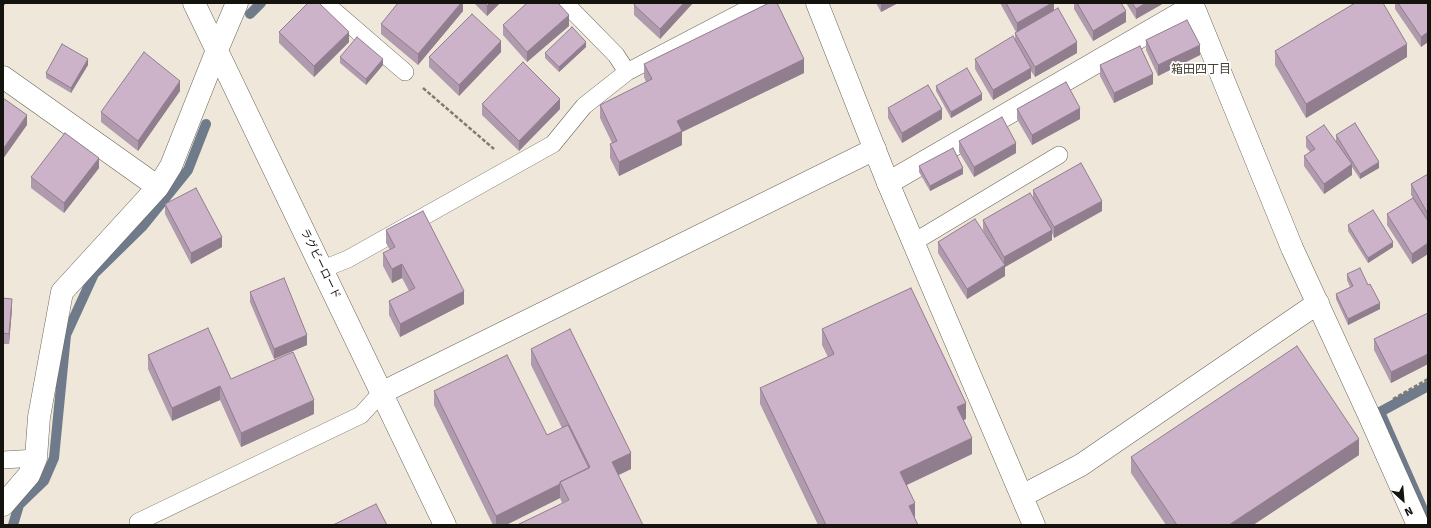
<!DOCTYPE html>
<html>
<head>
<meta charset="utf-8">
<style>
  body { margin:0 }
  #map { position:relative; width:1431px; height:528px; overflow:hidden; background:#efe8da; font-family:Signika,sans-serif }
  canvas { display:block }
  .frame { position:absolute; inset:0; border:4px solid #15130e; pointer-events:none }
  .north { position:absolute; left:1383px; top:480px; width:40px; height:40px; -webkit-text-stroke:3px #fff; paint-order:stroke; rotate:154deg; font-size:11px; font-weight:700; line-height:16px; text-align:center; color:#15130e }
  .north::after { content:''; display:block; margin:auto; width:14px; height:18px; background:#15130e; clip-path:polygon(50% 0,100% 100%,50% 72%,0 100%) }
</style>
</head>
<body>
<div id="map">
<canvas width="1431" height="528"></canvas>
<div class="frame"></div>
<div class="north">N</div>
</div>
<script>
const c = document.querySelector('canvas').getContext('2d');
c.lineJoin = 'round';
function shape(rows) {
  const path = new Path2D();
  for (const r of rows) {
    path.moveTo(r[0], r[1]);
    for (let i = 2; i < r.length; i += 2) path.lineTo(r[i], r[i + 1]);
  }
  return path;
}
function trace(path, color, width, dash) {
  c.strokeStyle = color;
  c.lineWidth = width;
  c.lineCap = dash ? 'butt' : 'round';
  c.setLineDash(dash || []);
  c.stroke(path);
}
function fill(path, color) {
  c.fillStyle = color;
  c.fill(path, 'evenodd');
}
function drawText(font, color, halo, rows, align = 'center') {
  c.font = font + ' Signika,"Noto Sans JP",sans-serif';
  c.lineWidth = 3.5;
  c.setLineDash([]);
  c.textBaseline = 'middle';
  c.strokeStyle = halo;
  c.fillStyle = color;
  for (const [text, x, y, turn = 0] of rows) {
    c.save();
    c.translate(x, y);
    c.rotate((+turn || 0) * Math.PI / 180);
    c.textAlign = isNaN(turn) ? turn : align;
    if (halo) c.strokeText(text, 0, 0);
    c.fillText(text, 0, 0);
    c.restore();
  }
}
const stream = shape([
  [250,14,261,3],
  [1425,514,1380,412,1428,386],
  [13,525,19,505,44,481,54,458,66,335,94,274,142,227,188,170,206,124]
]);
const path = shape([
  [423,88,494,149],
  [1393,399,1428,379]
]);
const service = shape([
  [325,3,405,72],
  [565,3,616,55,627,72],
  [914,242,1059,155],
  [323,269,348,259,553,144,584,106,627,72,759,3],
  [3,460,36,458],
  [138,522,361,415,381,393]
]);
const minor = shape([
  [1192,3,1292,248,1368,413,1418,525],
  [3,77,158,187],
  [888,183,1193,6],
  [381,393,875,149],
  [1022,496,1081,465,1318,303],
  [3,505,29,475,36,458,39,417,62,292,158,187,171,166,217,50,237,3]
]);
const tertiary = shape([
  [194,3,445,525],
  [817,3,888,183,1034,525]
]);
const wall = shape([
  [463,3,463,11,418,65,381,34,381,24],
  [474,3,500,3,487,16],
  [635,3,693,3,660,39,634,15,634,5],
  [876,3,898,3,881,12],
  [1000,3,1054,3,1054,10,1077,53,1035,77,1031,71,1031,78,993,100,975,69,975,59,1015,39,1015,33,1016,32],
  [1074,3,1121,3,1126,22,1093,41,1074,9],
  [1126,3,1164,3,1136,19],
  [1395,3,1428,3,1428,42,1421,47,1395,9],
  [503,25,569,26,527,62,503,35],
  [279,32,349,42,314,77,279,43],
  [1146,40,1200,55,1158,76,1146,50],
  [586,47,559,72,545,58,545,53],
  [1275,51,1407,57,1306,118,1275,65],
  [501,52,459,96,429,67,429,57],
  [340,57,383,65,366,85,340,63],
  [644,64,804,73,682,132,682,145,619,176,610,158,610,144,612,143,600,118,600,105,646,82,644,77],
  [88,65,71,93,46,78,46,73],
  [1100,65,1153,84,1114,103,1100,76],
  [936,86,982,100,951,118,936,91],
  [180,91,138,151,101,122,101,112],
  [482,104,560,109,519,151,482,115],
  [888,108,942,119,902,143,888,118],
  [1017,109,1080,119,1032,145,1017,119],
  [1336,135,1379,168,1360,179,1352,167,1352,175,1324,194,1304,166,1304,156,1310,152,1306,147,1306,137,1336,141],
  [959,141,1016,153,974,177,959,152],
  [919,166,963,174,930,191,919,172],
  [99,168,64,213,31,188,31,177],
  [1428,174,1428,254,1412,264,1387,225,1387,214,1413,198,1411,195,1411,184],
  [1033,190,1102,211,1054,238,1052,233,1052,240,1005,267,1005,276,967,299,938,253,938,242,990,243,983,230,983,220,1033,199],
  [165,204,222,247,191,264,165,214],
  [1348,225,1393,247,1368,263,1348,231],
  [386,230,464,304,400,337,389,315,389,301,409,291,402,278,392,283,383,266,383,253,390,250,386,243],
  [1347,274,1380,309,1348,325,1336,299,1336,294,1350,287,1347,280],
  [250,292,307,345,274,359,250,302],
  [3,298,12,309,9,344,3,344],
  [1428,313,1428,364,1391,383,1374,350,1374,339],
  [822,329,966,419,963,420,972,454,907,485,915,519,918,525,818,525,760,404,760,388,828,357,822,345],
  [531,349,631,469,562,503,560,498,506,525,493,525,434,405,434,391,547,435,562,428,531,365],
  [148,355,231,379,314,414,241,447,220,400,172,421,148,369],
  [1359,455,1253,525,1166,525,1131,473,1131,457]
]);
const shadedWall = shape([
  [3,3,6,3,3,7],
  [461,3,463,3,463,11,418,65,418,54],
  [490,3,500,3,487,16,487,6],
  [684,3,693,3,660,39,660,29],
  [881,3,898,3,881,12],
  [1052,3,1054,3,1054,12,1017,33,1017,23],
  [1146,3,1164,3,1136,19,1136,9],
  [1126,11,1126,22,1093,41,1093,31],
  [569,15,569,26,527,62,527,52],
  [349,32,349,42,314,77,314,66],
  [1428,32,1428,42,1421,47,1421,37],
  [501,41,501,52,459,96,459,85],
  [586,42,586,47,559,72,559,67],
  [1077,42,1077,53,1035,77,1035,67],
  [1407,44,1407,57,1306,118,1306,104],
  [1200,45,1200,55,1158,76,1158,65],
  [88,59,88,65,71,93,71,88],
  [383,59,383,65,366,85,366,79],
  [804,59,804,73,682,132,682,145,619,176,619,162,677,121],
  [1031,68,1031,78,993,100,993,90],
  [1153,74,1153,84,1114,103,1114,93],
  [180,81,180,91,138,151,138,141],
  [982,94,982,100,951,118,951,112],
  [560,99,560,109,519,151,519,141],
  [1080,108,1080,119,1032,145,1032,135],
  [942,109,942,119,902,143,902,133],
  [27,115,27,125,3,159,3,149],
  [1016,143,1016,153,974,177,974,167],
  [99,158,99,168,64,213,64,203],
  [1379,162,1379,168,1360,179,1360,174],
  [1352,164,1352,175,1324,194,1324,184],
  [963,168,963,174,930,191,930,186],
  [1102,201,1102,211,1054,238,1054,227],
  [1052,230,1052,240,1005,267,1005,276,967,299,967,289,1004,266,1004,257],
  [222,237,222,247,191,264,191,253],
  [1393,242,1393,247,1368,263,1368,258],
  [1428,243,1428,254,1412,264,1412,254],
  [402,264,402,278,392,283,392,269],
  [464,291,464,304,400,337,400,324],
  [12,299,12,309,9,344,9,334],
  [1380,303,1380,309,1348,325,1348,319],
  [307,335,307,345,274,359,274,349],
  [1428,354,1428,364,1391,383,1391,372],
  [220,386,220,400,172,421,172,408],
  [314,400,314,414,241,447,241,433],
  [966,403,966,419,957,423,957,407],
  [972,438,972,454,900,488,900,472],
  [1359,439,1359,455,1253,525,1229,525],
  [631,453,631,469,612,478,612,462],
  [560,484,560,498,506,525,496,525,496,516],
  [915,503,915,519,909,506]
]);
const building = shape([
  [308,3,319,3,349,32,314,66,279,32,308,3],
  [398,3,461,3,418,54,381,24,398,3],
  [484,3,490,3,487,6,484,3],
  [527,3,558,3,569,15,527,52,503,25,527,3],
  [635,3,684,3,660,29,634,5,635,3],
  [769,3,777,3,804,59,677,121,682,131,619,162,610,144,617,141,600,105,652,79,644,64,769,3],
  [1006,3,1052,3,1017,23,1006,3],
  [1077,3,1121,3,1126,11,1093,31,1077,3],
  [1132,3,1146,3,1136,9,1132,3],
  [1355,3,1383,3,1407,44,1306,104,1275,51,1355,3],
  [1398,3,1428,3,1428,32,1421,37,1398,3],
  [1058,8,1077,42,1035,67,1015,33,1058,8],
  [472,14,501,41,459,85,429,57,472,14],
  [1187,20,1200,45,1158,65,1146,40,1187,20],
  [572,27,586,42,559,67,545,53,572,27],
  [1013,36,1031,68,993,90,975,59,1013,36],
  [357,37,383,59,366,79,340,57,357,37],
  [62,44,88,59,71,88,46,73,62,44],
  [1140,46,1153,74,1114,93,1100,65,1140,46],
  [144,52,180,81,138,141,101,112,144,52],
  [523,62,560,99,519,141,482,104,523,62],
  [967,68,982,94,951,112,936,86,967,68],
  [1066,82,1080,108,1032,135,1017,109,1066,82],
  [928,85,942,109,902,133,888,108,928,85],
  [3,98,27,115,3,149,3,98],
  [1002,117,1016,143,974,167,959,141,1002,117],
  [1355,123,1379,162,1360,174,1336,135,1355,123],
  [1324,125,1352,164,1324,184,1304,156,1315,149,1306,137,1324,125],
  [65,133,99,158,64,203,31,177,65,133],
  [953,148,963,168,930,186,919,166,953,148],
  [1081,163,1102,201,1054,227,1033,190,1081,163],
  [1428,174,1428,214,1411,184,1428,174],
  [196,188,222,237,191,253,165,204,196,188],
  [1030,193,1052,230,1004,257,983,220,1030,193],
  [1413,198,1428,221,1428,243,1412,254,1387,214,1413,198],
  [1373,210,1393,242,1368,258,1348,225,1373,210],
  [423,211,464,291,400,324,389,301,415,288,402,264,392,269,383,253,395,247,386,230,423,211],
  [975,219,1005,265,967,289,938,242,975,219],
  [1360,268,1368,285,1370,284,1380,303,1348,319,1336,294,1353,286,1347,274,1360,268],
  [284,278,307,335,274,349,250,292,284,278],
  [911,288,966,403,957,407,972,438,900,472,915,503,909,506,918,525,826,525,760,388,834,354,822,329,911,288],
  [3,298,12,299,9,334,3,333,3,298],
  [1428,313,1428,354,1391,372,1374,339,1428,313],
  [208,328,231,379,293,352,314,400,241,433,220,386,172,408,148,355,208,328],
  [570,329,631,453,612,462,643,525,517,525,569,500,560,482,590,467,531,349,570,329],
  [1297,346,1359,439,1229,525,1177,525,1131,457,1297,346],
  [507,355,547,435,568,425,589,468,560,482,560,484,496,516,434,391,507,355],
  [376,504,387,525,333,525,376,504]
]);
const streetNames = [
  ["ラグビーロード",320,264,64]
];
const neighbourhoodNames = [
  ["箱田四丁目",1201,70]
];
trace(stream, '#6f7a8b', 10);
trace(service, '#6b655a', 18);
trace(minor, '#6b655a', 23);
trace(tertiary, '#6b655a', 23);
trace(path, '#7f7b71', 2.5, [4, 2]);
trace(service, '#fff', 17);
trace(minor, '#fff', 22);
trace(tertiary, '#fff', 22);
fill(wall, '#b09aad');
fill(shadedWall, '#907d8d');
fill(building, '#cdb3c9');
trace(building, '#907d8d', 1);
drawText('11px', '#15130e', '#fff', streetNames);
drawText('12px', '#464136', '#fff', neighbourhoodNames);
</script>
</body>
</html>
